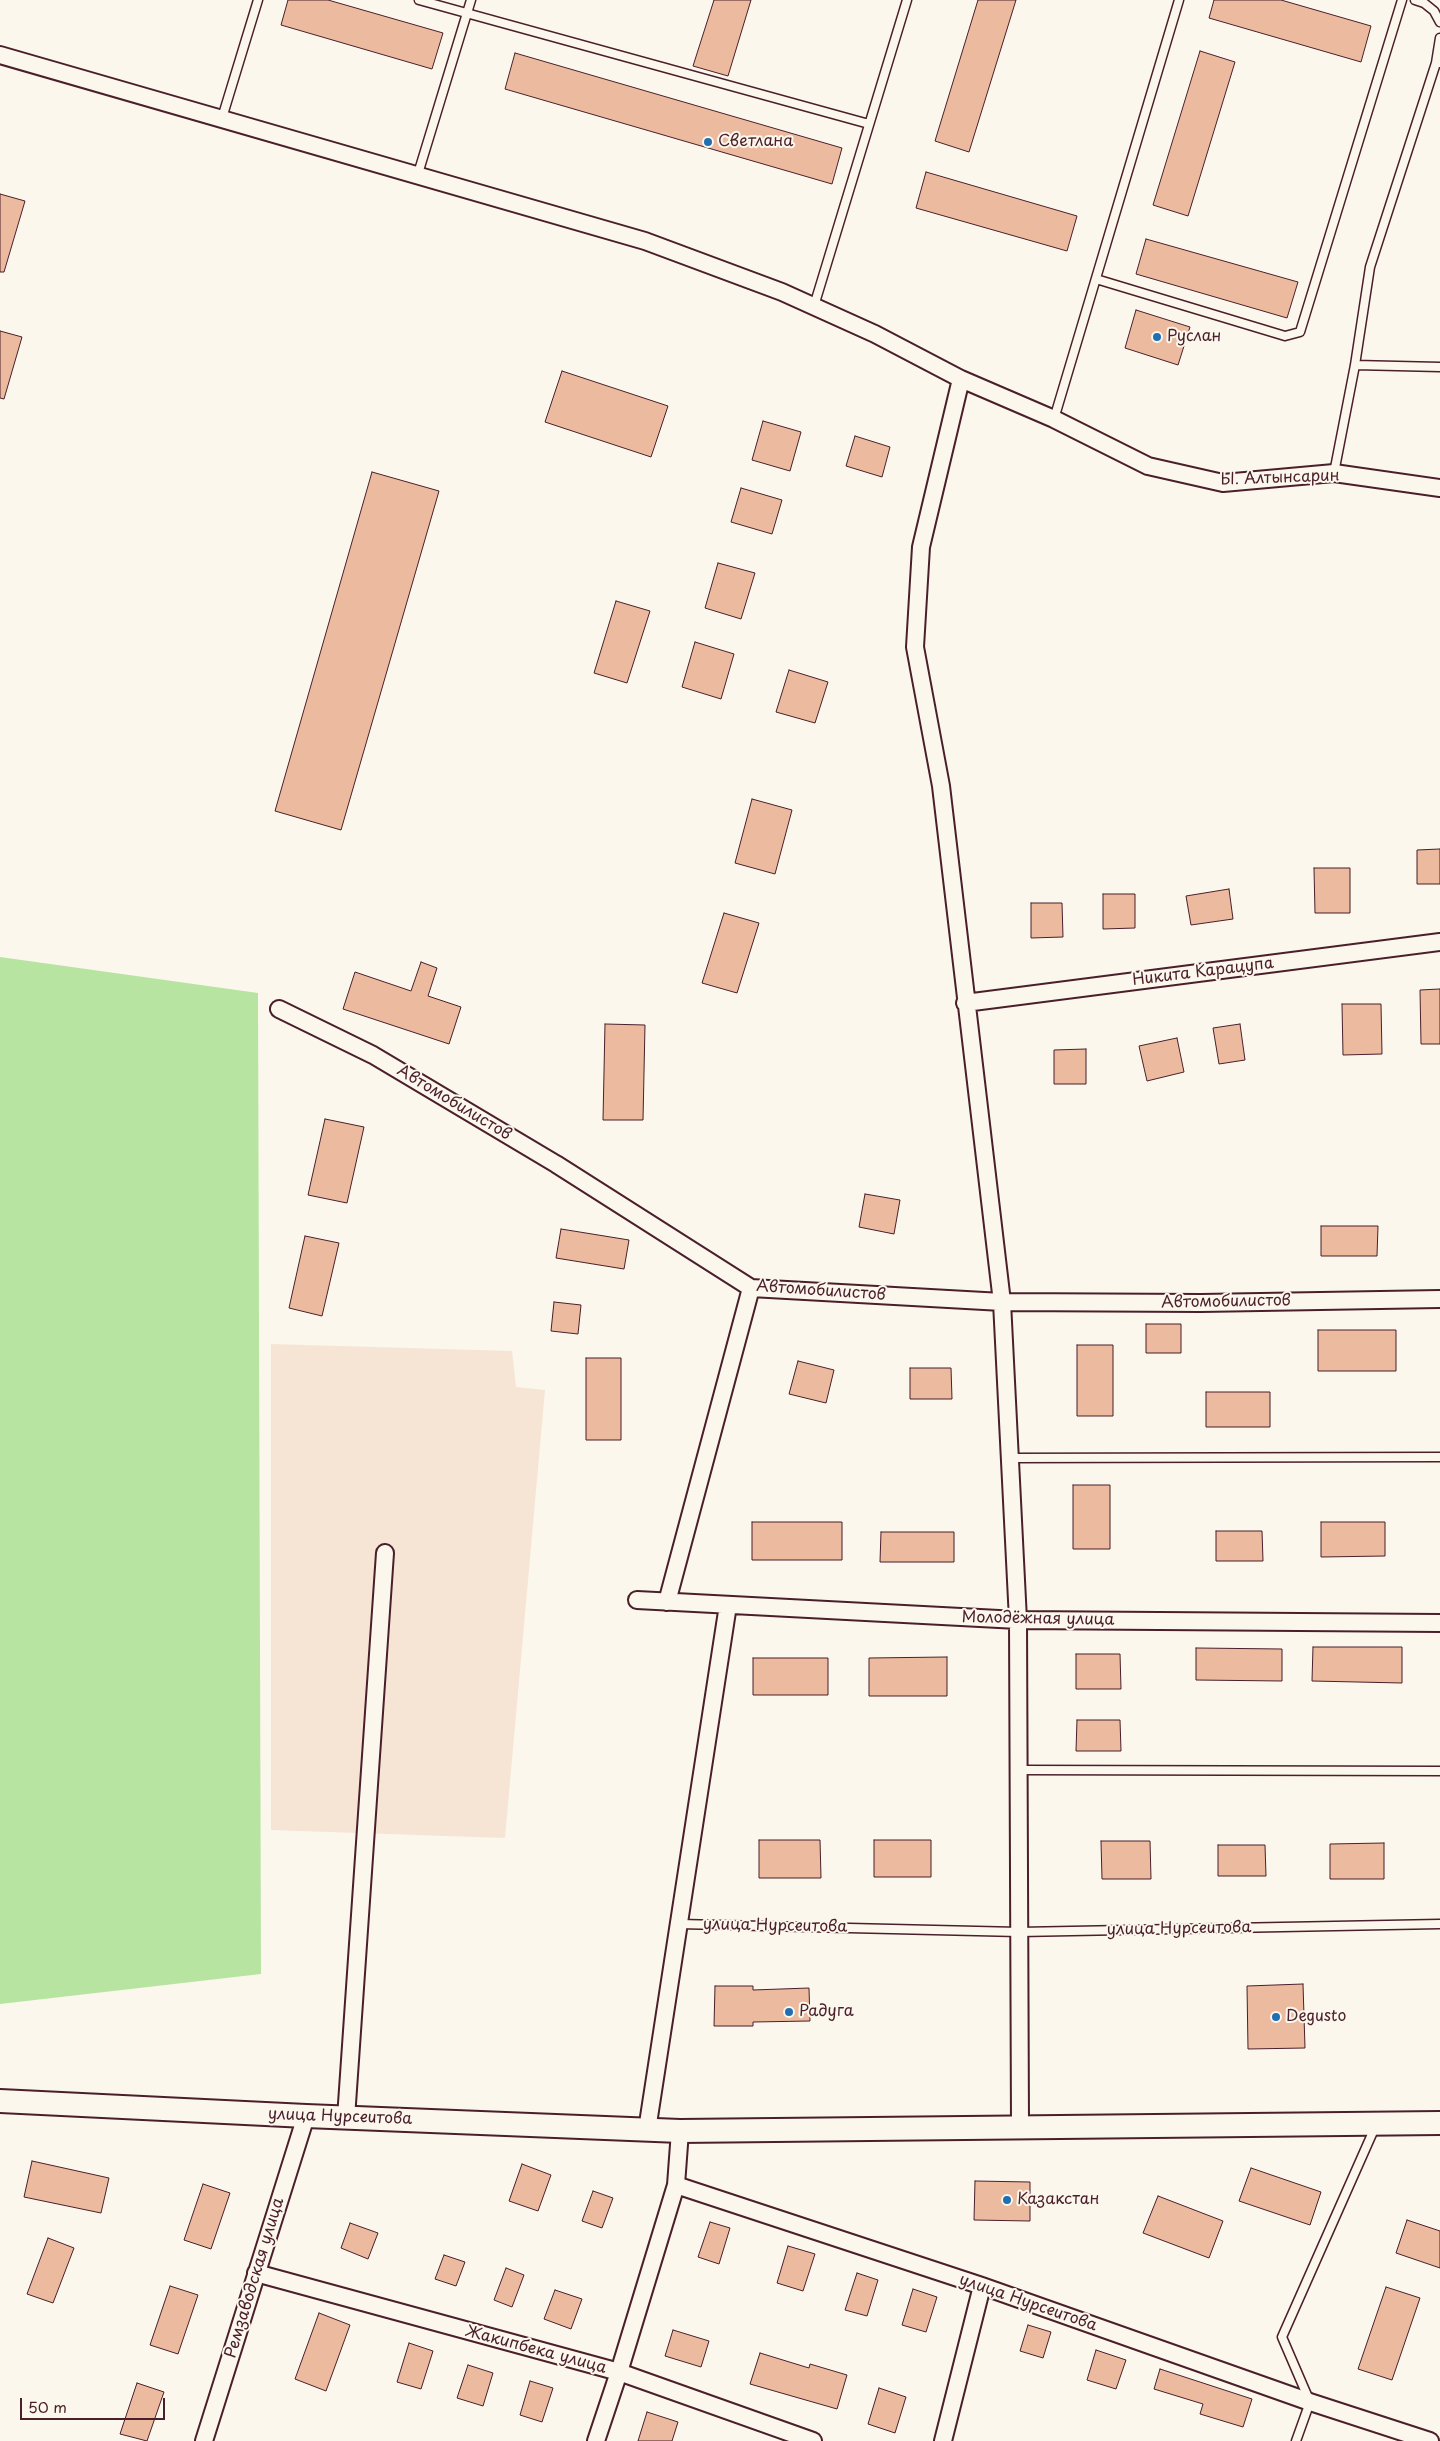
<!DOCTYPE html>
<html>
<head>
<meta charset="utf-8">
<style>
  body { margin:0 }
  #map { position:relative; width:1440px; height:2441px; overflow:hidden; background:#fbf7ec; font-family:"Playpen Sans",sans-serif }
  canvas { display:block }
  .scale { position:absolute; left:20px; top:2398px; width:145px; height:22px; box-sizing:border-box; border:2px solid #4a1f2b; border-top:0; padding-left:6px; font-size:15px; line-height:18px; white-space:nowrap; color:#4a1f2b; -webkit-text-stroke:4px #fbf7ec; paint-order:stroke }
</style>
</head>
<body>
<div id="map">
<canvas width="1440" height="2441"></canvas>
<div class="scale">50 m</div>
</div>
<script>
const c = document.querySelector('canvas').getContext('2d');
c.lineJoin = 'round';
function fill(path, color) {
  c.fillStyle = color;
  c.fill(path, 'evenodd');
}
function shape(rows) {
  const path = new Path2D();
  for (const r of rows) {
    path.moveTo(r[0], r[1]);
    for (let i = 2; i < r.length; i += 2) path.lineTo(r[i], r[i + 1]);
  }
  return path;
}
function trace(path, color, width, dash) {
  c.strokeStyle = color;
  c.lineWidth = width;
  c.lineCap = dash ? 'butt' : 'round';
  c.setLineDash(dash || []);
  c.stroke(path);
}
function drawText(font, color, halo, rows, align = 'center') {
  c.font = font + ' "Playpen Sans",sans-serif';
  c.lineWidth = 4;
  c.setLineDash([]);
  c.textBaseline = 'middle';
  c.strokeStyle = halo;
  c.fillStyle = color;
  for (const [text, x, y, turn = 0] of rows) {
    c.save();
    c.translate(x, y);
    c.rotate((+turn || 0) * Math.PI / 180);
    c.textAlign = isNaN(turn) ? turn : align;
    if (halo) c.strokeText(text, 0, 0);
    c.fillText(text, 0, 0);
    c.restore();
  }
}
const built = shape([
  [271,1344,512,1351,516,1387,545,1390,505,1838,271,1830]
]);
const green = shape([
  [0,957,258,993,261,1974,0,2004]
]);
const building = shape([
  [288,0,328,0,443,33,432,69,281,25,288,0],
  [714,0,751,0,728,76,693,66,714,0],
  [978,0,1016,0,969,152,935,141,978,0],
  [1214,0,1281,0,1371,26,1361,62,1209,18,1214,0],
  [1200,51,1235,62,1188,216,1153,205,1200,51],
  [515,53,842,148,832,184,505,89,515,53],
  [926,172,1077,216,1067,251,916,208,926,172],
  [0,194,25,201,4,272,0,272,0,194],
  [1146,239,1298,282,1287,318,1136,274,1146,239],
  [1136,310,1190,327,1178,365,1125,348,1136,310],
  [0,331,22,337,4,399,0,398,0,331],
  [562,371,668,406,651,457,545,422,562,371],
  [763,421,801,432,790,471,752,460,763,421],
  [855,436,890,447,882,477,846,466,855,436],
  [372,472,439,491,341,830,275,811,372,472],
  [741,488,782,500,772,534,731,522,741,488],
  [718,563,755,573,741,619,705,608,718,563],
  [616,601,650,611,627,683,594,673,616,601],
  [695,642,734,654,721,699,682,687,695,642],
  [789,670,828,682,815,723,776,712,789,670],
  [752,799,792,810,775,874,735,863,752,799],
  [1440,849,1440,884,1417,884,1417,850,1440,849],
  [1314,868,1350,868,1350,913,1315,913,1314,868],
  [1229,889,1233,919,1191,925,1186,896,1229,889],
  [1103,894,1135,894,1135,928,1103,929,1103,894],
  [1031,903,1062,903,1063,937,1031,938,1031,903],
  [724,913,759,923,737,993,702,983,724,913],
  [421,962,437,968,428,996,461,1007,449,1044,343,1009,355,972,411,991,421,962],
  [1440,989,1440,1044,1421,1044,1420,990,1440,989],
  [1342,1004,1381,1004,1382,1054,1343,1055,1342,1004],
  [605,1024,645,1025,643,1120,603,1120,605,1024],
  [1240,1024,1245,1060,1219,1064,1213,1028,1240,1024],
  [1177,1038,1184,1072,1147,1081,1139,1046,1177,1038],
  [1086,1049,1086,1084,1054,1084,1054,1050,1086,1049],
  [325,1119,364,1127,347,1203,308,1195,325,1119],
  [865,1194,900,1200,894,1234,859,1227,865,1194],
  [1321,1226,1378,1226,1377,1256,1321,1256,1321,1226],
  [561,1229,629,1240,624,1269,556,1258,561,1229],
  [305,1236,339,1243,322,1316,289,1308,305,1236],
  [554,1302,581,1305,578,1334,551,1331,554,1302],
  [1146,1324,1181,1324,1181,1353,1146,1353,1146,1324],
  [1318,1330,1396,1330,1396,1371,1318,1371,1318,1330],
  [1077,1345,1113,1345,1113,1416,1077,1416,1077,1345],
  [586,1358,621,1358,621,1440,586,1440,586,1358],
  [798,1361,834,1370,826,1403,789,1394,798,1361],
  [910,1368,951,1368,952,1399,910,1399,910,1368],
  [1206,1392,1270,1392,1270,1427,1206,1427,1206,1392],
  [1073,1485,1110,1485,1110,1549,1073,1549,1073,1485],
  [752,1522,842,1522,842,1560,752,1560,752,1522],
  [1321,1522,1385,1522,1385,1556,1321,1557,1321,1522],
  [1216,1531,1262,1531,1263,1561,1216,1561,1216,1531],
  [881,1532,954,1532,954,1562,880,1562,881,1532],
  [1313,1647,1402,1647,1402,1683,1312,1681,1313,1647],
  [1196,1648,1282,1649,1282,1681,1196,1680,1196,1648],
  [1076,1654,1120,1654,1121,1689,1076,1689,1076,1654],
  [947,1657,947,1696,869,1696,869,1658,947,1657],
  [753,1658,828,1658,828,1695,753,1695,753,1658],
  [1077,1720,1120,1720,1121,1751,1076,1751,1077,1720],
  [759,1840,820,1840,821,1878,759,1878,759,1840],
  [874,1840,931,1840,931,1877,874,1877,874,1840],
  [1101,1841,1150,1841,1151,1879,1102,1879,1101,1841],
  [1384,1843,1384,1879,1330,1879,1330,1844,1384,1843],
  [1218,1845,1265,1845,1266,1876,1218,1876,1218,1845],
  [1303,1984,1305,2048,1248,2049,1247,1986,1303,1984],
  [715,1986,753,1986,753,1990,809,1988,810,2021,753,2022,753,2026,714,2026,715,1986],
  [32,2161,109,2178,101,2213,24,2197,32,2161],
  [522,2164,551,2175,538,2211,509,2201,522,2164],
  [1251,2168,1321,2192,1310,2225,1239,2201,1251,2168],
  [975,2181,1030,2182,1030,2221,974,2220,975,2181],
  [203,2184,230,2193,211,2249,184,2240,203,2184],
  [593,2191,613,2198,602,2228,582,2221,593,2191],
  [1158,2196,1223,2221,1209,2258,1143,2233,1158,2196],
  [1407,2220,1440,2231,1440,2268,1396,2253,1407,2220],
  [710,2222,730,2228,719,2264,698,2257,710,2222],
  [350,2223,378,2233,368,2259,341,2248,350,2223],
  [48,2238,74,2248,53,2303,27,2294,48,2238],
  [788,2246,815,2254,803,2291,777,2283,788,2246],
  [444,2255,465,2262,456,2286,435,2279,444,2255],
  [506,2268,524,2275,512,2307,494,2300,506,2268],
  [857,2273,878,2280,867,2316,845,2310,857,2273],
  [170,2286,198,2295,178,2354,150,2345,170,2286],
  [1386,2287,1420,2298,1392,2380,1358,2369,1386,2287],
  [913,2289,937,2297,926,2332,902,2325,913,2289],
  [555,2290,582,2299,571,2329,544,2319,555,2290],
  [319,2313,350,2325,326,2391,295,2379,319,2313],
  [1028,2325,1051,2332,1043,2358,1020,2351,1028,2325],
  [673,2330,709,2341,701,2367,665,2356,673,2330],
  [409,2343,433,2351,421,2389,397,2382,409,2343],
  [1096,2350,1126,2360,1116,2389,1087,2380,1096,2350],
  [760,2353,809,2368,810,2364,847,2375,837,2409,750,2384,760,2353],
  [468,2365,493,2373,483,2406,457,2398,468,2365],
  [1160,2369,1252,2399,1243,2427,1200,2414,1203,2404,1154,2389,1160,2369],
  [530,2381,553,2388,542,2422,520,2415,530,2381],
  [137,2383,164,2392,147,2441,120,2434,137,2383],
  [879,2388,906,2397,895,2433,868,2424,879,2388],
  [647,2412,678,2422,672,2441,638,2441,647,2412]
]);
const lane = shape([
  [419,0,869,124],
  [1415,0,1424,3,1434,11,1440,22],
  [1439,63,1436,63,1440,38],
  [222,118,258,0],
  [417,177,471,0],
  [1096,279,1285,336,1300,332,1402,0],
  [814,306,907,0],
  [1355,365,1440,367],
  [1054,419,1179,0],
  [1334,473,1355,365,1370,267,1436,63],
  [1009,1458,1440,1457],
  [1019,1770,1440,1771],
  [679,1924,1019,1932,1440,1924],
  [1296,2441,1310,2402,1282,2337,1376,2125]
]);
const street = shape([
  [0,55,645,241,782,292,875,334,961,379,1054,419,1148,466,1223,483,1334,473,1440,488],
  [961,379,921,547,915,647,941,786,1002,1302,1018,1620,1020,2126],
  [965,1003,1440,942],
  [279,1009,373,1055,556,1164,751,1288,1002,1302,1201,1303,1440,1299],
  [637,1600,1018,1620,1440,1623],
  [667,1602,751,1288],
  [346,2118,385,1553],
  [647,2130,728,1605],
  [680,2131,676,2185,982,2286,1310,2402,1430,2441],
  [256,2273,619,2372,813,2441],
  [204,2441,306,2116],
  [596,2441,619,2372,676,2185],
  [943,2441,982,2286]
]);
const secondary = shape([
  [0,2101,306,2116,680,2131,1440,2123]
]);
const markers = [
  [708,142,5,"#1f6fb2"],
  [1157,337,5,"#1f6fb2"],
  [789,2012,5,"#1f6fb2"],
  [1276,2017,5,"#1f6fb2"],
  [1007,2200,5,"#1f6fb2"]
];
const poiNames = [
  ["Светлана",718,142],
  ["Руслан",1167,337],
  ["Радуга",799,2012],
  ["Degusto",1286,2017],
  ["Казакстан",1017,2200]
];
const streetNames = [
  ["Ы. Алтынсарин",1280,478,-2],
  ["Никита Карацупа",1203,972,-7],
  ["Автомобилистов",454,1103,31],
  ["Автомобилистов",821,1291,4],
  ["Автомобилистов",1226,1302,-1],
  ["Молодёжная улица",1038,1619,1],
  ["улица Нурсеитова",775,1926,1],
  ["улица Нурсеитова",1179,1929,-1],
  ["улица Нурсеитова",340,2117,2],
  ["Ремзаводская улица",255,2278,-73],
  ["улица Нурсеитова",1028,2303,19],
  ["Жакипбека улица",536,2350,15]
];
fill(built, '#f6e5d5');
fill(green, '#b8e4a2');
fill(building, '#ecba9e');
trace(building, '#4a1f2b', 1);
trace(lane, '#4a1f2b', 11);
trace(street, '#4a1f2b', 20);
trace(secondary, '#4a1f2b', 26);
trace(lane, '#fbf7ec', 8);
trace(street, '#fbf7ec', 16);
trace(secondary, '#fbf7ec', 22);
for (const [x, y, r, color] of markers) {
  const dot = new Path2D();
  dot.arc(x, y, r, 0, 2 * Math.PI);
  c.fillStyle = color;
  c.fill(dot);
  trace(dot, '#fbf7ec', 2);
}
drawText('16px', '#4a1f2b', '#fbf7ec', poiNames, 'left');
drawText('16px', '#4a1f2b', '#fbf7ec', streetNames);
</script>
</body>
</html>
